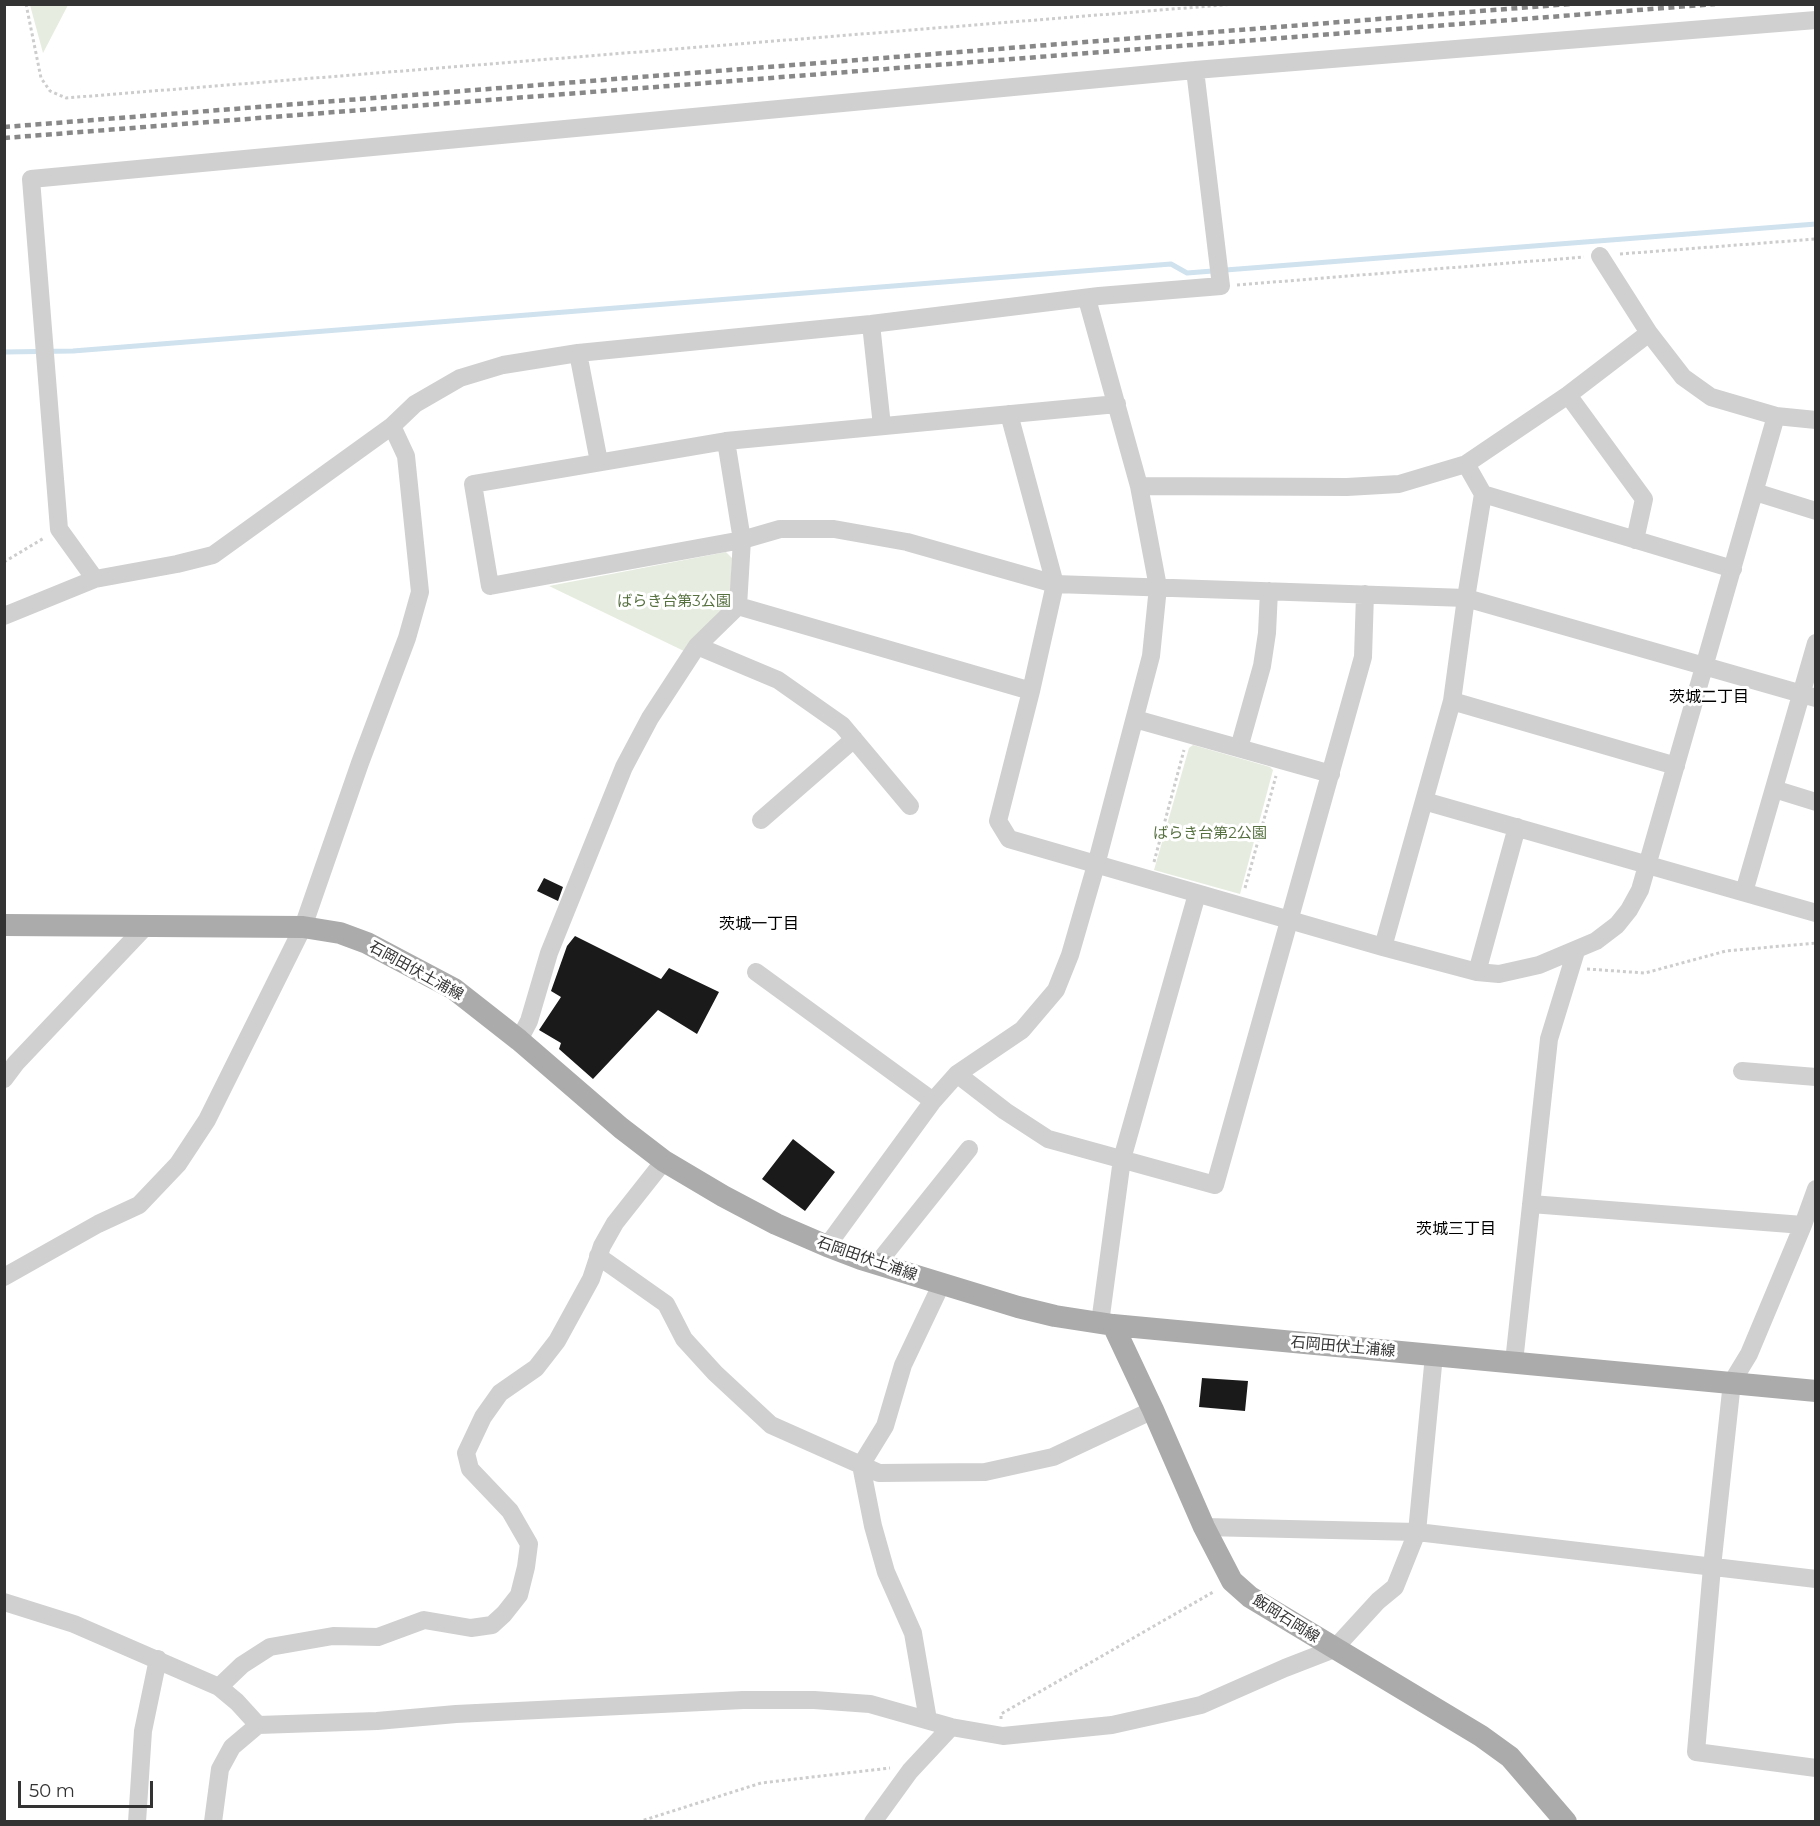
<!DOCTYPE html>
<html>
<head>
<meta charset="utf-8">
<style>
  body { margin:0 }
  #map { position:relative; width:1820px; height:1826px; overflow:hidden; background:#fff; font-family:Montserrat,sans-serif }
  canvas { display:block }
  .frame { position:absolute; inset:0; border:6px solid #333; pointer-events:none }
  .scale { position:absolute; left:18px; top:1781px; width:135px; height:27px; box-sizing:border-box; border:3px solid #333; border-top:0; padding-left:8px; font-size:18px; line-height:21px; white-space:nowrap; color:#333; -webkit-text-stroke:4px #fff; paint-order:stroke }
</style>
</head>
<body>
<div id="map">
<canvas width="1820" height="1826"></canvas>
<div class="frame"></div>
<div class="scale">50 m</div>
</div>
<script>
const c = document.querySelector('canvas').getContext('2d');
c.lineJoin = 'round';
function fill(path, color) {
  c.fillStyle = color;
  c.fill(path, 'evenodd');
}
function shape(rows) {
  const path = new Path2D();
  for (const r of rows) {
    path.moveTo(r[0], r[1]);
    for (let i = 2; i < r.length; i += 2) path.lineTo(r[i], r[i + 1]);
  }
  return path;
}
function trace(path, color, width, dash) {
  c.strokeStyle = color;
  c.lineWidth = width;
  c.lineCap = dash ? 'butt' : 'round';
  c.setLineDash(dash || []);
  c.stroke(path);
}
function drawText(font, color, halo, rows, align = 'center') {
  c.font = font + ' Montserrat,"Noto Sans JP",sans-serif';
  c.lineWidth = 6;
  c.setLineDash([]);
  c.textBaseline = 'middle';
  c.strokeStyle = halo;
  c.fillStyle = color;
  for (const [text, x, y, turn = 0] of rows) {
    c.save();
    c.translate(x, y);
    c.rotate((+turn || 0) * Math.PI / 180);
    c.textAlign = isNaN(turn) ? turn : align;
    if (halo) c.strokeText(text, 0, 0);
    c.fillText(text, 0, 0);
    c.restore();
  }
}
const green = shape([
  [30,5,68,5,43,53],
  [726,552,732,558,730,602,684,651,549,586],
  [1193,745,1270,767,1273,770,1240,894,1154,870,1189,748]
]);
const stream = shape([
  [4,352,73,351,161,344,1171,264,1187,273,1816,224]
]);
const building = shape([
  [544,878,563,887,558,901,537,891],
  [575,936,661,979,669,968,719,992,697,1034,658,1010,593,1079,559,1049,561,1043,539,1030,561,997,551,991,567,946],
  [793,1139,835,1172,805,1211,762,1179],
  [1202,1378,1248,1381,1245,1411,1199,1407]
]);
const path = shape([
  [26,4,41,78,50,91,66,98,1235,4],
  [1620,254,1816,239],
  [1237,285,1584,257],
  [4,562,44,538],
  [1154,862,1184,750],
  [1245,888,1276,776],
  [1587,969,1645,973,1726,951,1816,943],
  [1001,1719,1001,1714,1215,1591],
  [638,1822,761,1783,890,1768]
]);
const minor = shape([
  [1600,256,1649,333,1683,377,1711,397,1776,416,1816,420],
  [871,324,882,426],
  [578,353,599,462],
  [1568,395,1644,499,1635,540],
  [1117,404,726,441,473,484,490,586,742,540,780,529,834,529,907,542,1055,584,1466,598,1816,698],
  [1009,414,1055,584,1031,691,998,821,1009,839,1383,947,1477,972,1499,974,1539,965,1596,941,1617,925,1629,910,1640,890,1776,416],
  [1139,486,1347,487,1399,484,1466,464,1568,395,1649,333],
  [1755,492,1816,511],
  [1483,494,1733,569],
  [95,579,59,529,31,179,1195,70,1816,20],
  [738,606,1031,691],
  [4,616,95,579,177,564,213,555,392,426,415,404,460,378,503,365,578,353,871,324,1099,296,1221,286,1195,70],
  [697,646,778,680,842,725,910,806],
  [1452,701,1676,766],
  [1135,719,1331,774],
  [1239,748,1262,666,1267,633,1269,591],
  [1774,789,1816,802],
  [1424,801,1816,913],
  [761,820,854,739],
  [1744,892,1816,643],
  [1383,947,1452,701,1466,598,1483,494,1466,464],
  [756,972,933,1101],
  [1477,972,1517,827],
  [519,1040,529,1021,549,953,624,767,650,718,697,646,738,606,742,540,726,441],
  [1742,1071,1816,1077],
  [957,1074,1005,1111,1048,1139,1215,1185,1363,657,1365,594],
  [4,1079,16,1063,146,926],
  [1816,1189,1803,1225,1749,1354,1732,1382,1712,1567,1696,1752,1816,1768],
  [1531,1204,1803,1225],
  [827,1246,933,1101,957,1074,1022,1030,1056,990,1070,955,1096,865,1151,656,1158,587,1139,486,1087,299],
  [598,1256,666,1304,684,1339,715,1373,771,1425,879,1473,985,1472,1053,1457,1153,1410],
  [877,1264,969,1149],
  [4,1277,98,1224,139,1205,178,1164,207,1120,303,927,360,763,407,638,420,592,406,456,392,426],
  [1100,1323,1122,1159,1197,894],
  [1514,1362,1549,1039,1576,951],
  [1204,1527,1417,1532,1816,1579],
  [4,1602,74,1624,219,1687,237,1702,258,1725],
  [219,1687,242,1665,270,1647,333,1636,378,1637,424,1620,471,1628,492,1625,504,1614,519,1595,526,1567,529,1544,510,1511,470,1469,466,1453,483,1417,500,1393,536,1368,557,1341,591,1279,602,1246,615,1223,664,1161],
  [928,1720,913,1633,886,1572,873,1526,861,1465,885,1426,903,1365,941,1285],
  [137,1822,143,1731,158,1659],
  [213,1822,220,1769,232,1747,258,1725,377,1721,456,1714,743,1700,814,1700,870,1704,951,1727,1003,1736,1112,1725,1201,1705,1285,1668,1334,1649,1378,1601,1395,1587,1417,1532,1434,1355],
  [873,1822,910,1771,951,1727]
]);
const major = shape([
  [4,925,303,927,340,933,367,943,454,989,519,1040,621,1128,664,1161,723,1196,776,1224,827,1246,861,1259,1018,1307,1055,1316,1113,1325,1816,1391],
  [1113,1325,1153,1410,1204,1527,1232,1581,1250,1597,1481,1736,1510,1757,1566,1822]
]);
const rail = shape([
  [4,127,1570,4],
  [4,138,1715,4]
]);
const parkNames = [
  ["ばらき台第3公園",674,602],
  ["ばらき台第2公園",1210,834]
];
const streetNames = [
  ["石岡田伏土浦線",416,971,29],
  ["石岡田伏土浦線",867,1259,19],
  ["石岡田伏土浦線",1343,1347,5],
  ["飯岡石岡線",1286,1619,32]
];
const neighbourhoodNames = [
  ["茨城二丁目",1709,697],
  ["茨城一丁目",759,924],
  ["茨城三丁目",1456,1229]
];
fill(green, '#e6ecdf');
trace(stream, '#cfe2ee', 5);
fill(building, '#1a1a1a');
trace(path, '#cdcdcd', 3, [3, 3]);
trace(minor, '#d0d0d0', 18);
trace(major, '#ababab', 22);
trace(rail, '#888', 4.5, [6, 4.5]);
drawText('15px', '#56703f', '#fff', parkNames);
drawText('15px', '#333', '#fff', streetNames);
drawText('16px', '#000', '#fff', neighbourhoodNames);
</script>
</body>
</html>
